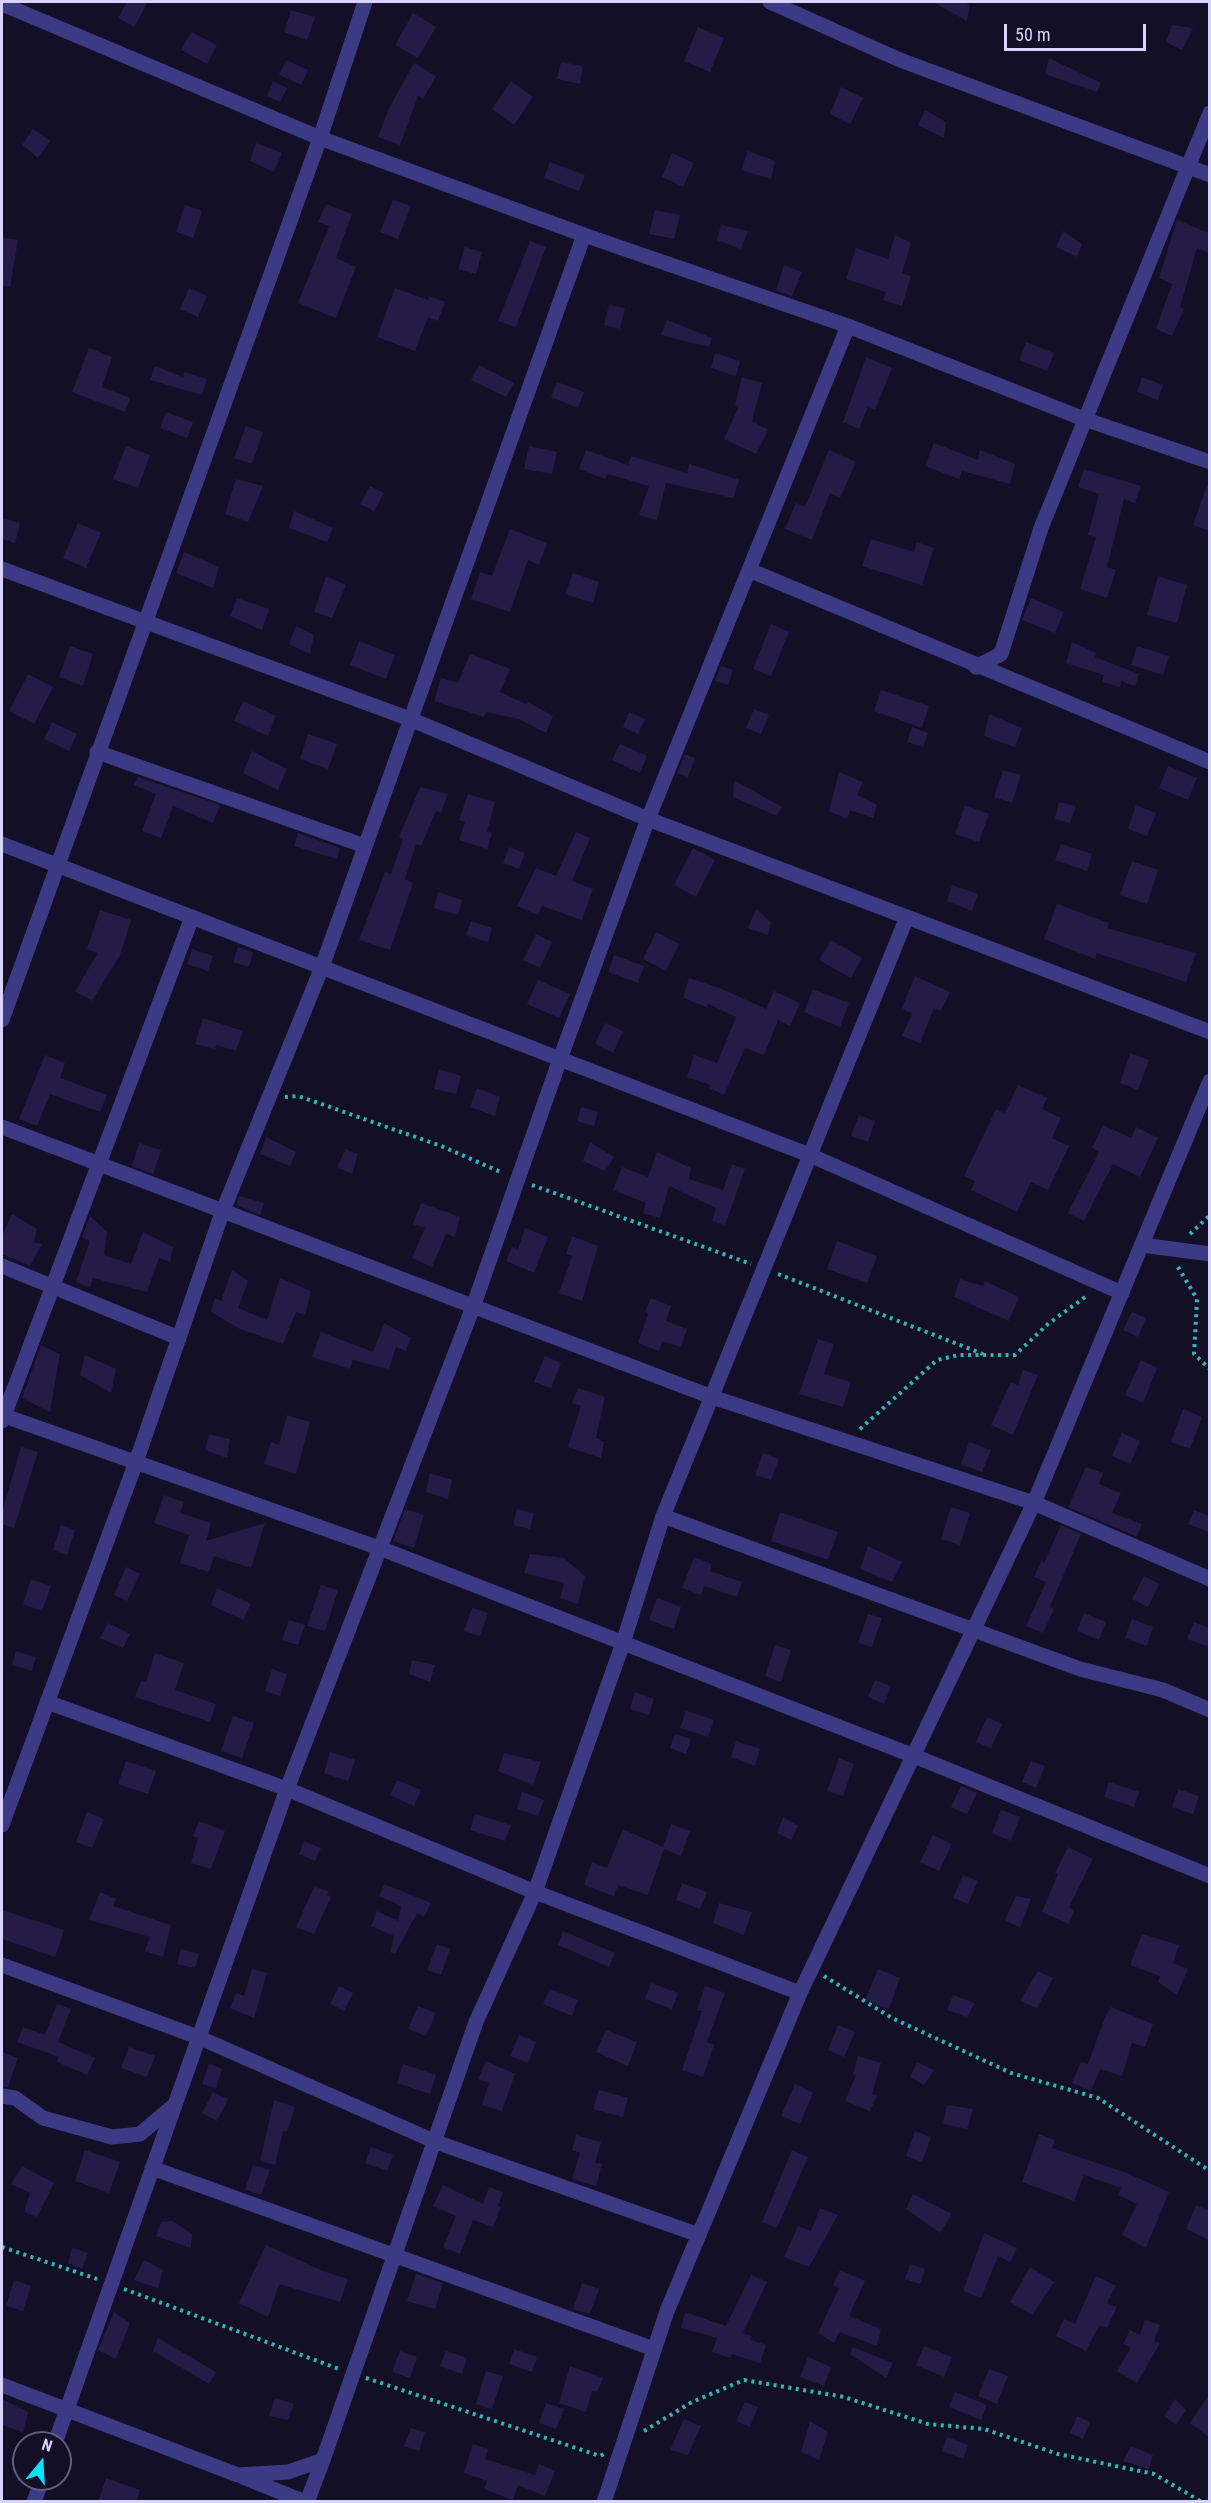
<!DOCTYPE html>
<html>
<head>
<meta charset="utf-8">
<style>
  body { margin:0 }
  #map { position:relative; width:1211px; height:2503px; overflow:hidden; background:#130f26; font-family:"Roboto Condensed",sans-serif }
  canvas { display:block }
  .frame { position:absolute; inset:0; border:3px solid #d9d4ff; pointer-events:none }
  .north { position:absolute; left:12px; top:2431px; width:60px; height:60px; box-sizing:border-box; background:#130f26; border:2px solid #625e7d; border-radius:50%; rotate:18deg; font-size:16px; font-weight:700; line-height:24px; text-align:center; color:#d9d4ff }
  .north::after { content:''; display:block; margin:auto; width:21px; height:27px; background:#00e5ff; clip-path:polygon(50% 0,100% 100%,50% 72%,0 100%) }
  .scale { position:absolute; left:1004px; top:24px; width:142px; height:27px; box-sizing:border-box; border:3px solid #d9d4ff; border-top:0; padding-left:8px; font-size:18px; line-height:21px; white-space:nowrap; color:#d9d4ff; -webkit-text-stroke:4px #130f26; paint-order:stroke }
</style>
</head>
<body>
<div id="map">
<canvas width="1211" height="2503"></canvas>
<div class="frame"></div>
<div class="north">N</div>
<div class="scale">50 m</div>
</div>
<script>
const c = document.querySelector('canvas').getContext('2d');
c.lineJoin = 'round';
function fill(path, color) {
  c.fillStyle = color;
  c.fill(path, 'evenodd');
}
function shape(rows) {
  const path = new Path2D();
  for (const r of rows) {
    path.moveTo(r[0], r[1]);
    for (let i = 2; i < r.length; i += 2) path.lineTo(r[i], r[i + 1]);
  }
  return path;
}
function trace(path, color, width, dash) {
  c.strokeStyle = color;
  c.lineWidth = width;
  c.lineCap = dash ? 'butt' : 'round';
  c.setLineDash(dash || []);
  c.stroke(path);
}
const building = shape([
  [127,2,148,2,134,27,118,18],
  [933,2,964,2,970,5,967,21],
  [291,10,315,17,307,40,284,32],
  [413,13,436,27,418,58,395,45],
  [1172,25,1193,28,1182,50,1166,42],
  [698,27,724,38,710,72,684,61],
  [191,32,217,45,207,64,181,50],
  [1049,58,1101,83,1097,92,1045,74],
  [286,60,308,70,301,85,279,75],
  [561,62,583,66,580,84,557,79],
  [414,63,436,76,423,99,418,96,400,145,378,137,389,108],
  [273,81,287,88,280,102,267,96],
  [511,81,533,97,514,125,492,109],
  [841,87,863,98,850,124,830,114],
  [925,110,946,122,944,138,918,125],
  [33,129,50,141,38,158,22,145],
  [256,143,282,153,274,172,250,161],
  [748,151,775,161,771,179,741,170],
  [672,153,694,163,683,187,662,177],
  [550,162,585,175,579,191,544,178],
  [393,200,411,206,398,239,380,232],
  [326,204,352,214,336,258,356,267,336,318,298,303,329,226,318,222],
  [185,205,202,211,193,238,176,232],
  [655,210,680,215,674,239,649,234],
  [1177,220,1209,233,1209,253,1197,248,1180,307,1184,309,1172,336,1156,329,1172,284,1159,278],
  [721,225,748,231,741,249,717,240],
  [1063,231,1082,244,1077,257,1056,247],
  [895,235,911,243,902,273,911,276,902,306,883,300,886,292,846,279,856,248,888,259],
  [2,237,18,240,10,287,2,286],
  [530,241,546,247,516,327,498,321],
  [465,247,482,252,476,274,458,269],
  [784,265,802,272,792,296,776,290],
  [189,288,207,296,198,317,180,309],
  [395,288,428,300,429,296,445,302,438,321,428,317,415,351,377,337],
  [609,305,625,308,620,329,604,325],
  [667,320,712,338,709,347,661,335],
  [1026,342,1054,353,1047,371,1019,360],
  [89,348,112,357,102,387,130,398,125,412,72,392],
  [715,353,740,361,736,376,711,368],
  [866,357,892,368,875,410,868,407,859,429,843,422],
  [479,365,514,383,506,397,471,380],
  [155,366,183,377,184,372,207,379,202,395,150,380],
  [742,377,762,383,752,421,768,430,756,454,724,439,739,406,735,405],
  [1142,377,1163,385,1158,400,1137,392],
  [557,382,584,392,578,408,551,397],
  [166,412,193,422,187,438,160,428],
  [246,426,263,432,252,464,234,458],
  [934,443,978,460,980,450,1015,464,1010,484,962,471,959,479,925,466],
  [126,446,150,455,138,488,113,479],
  [529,446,557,452,552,474,524,469],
  [586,450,628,465,631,456,687,473,689,464,739,480,733,498,666,483,657,520,639,515,649,486,607,474,605,479,579,469],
  [829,450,856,462,840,498,830,493,812,540,785,529,796,503,805,507],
  [1084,469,1141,486,1135,503,1124,499,1107,567,1116,570,1107,598,1080,589,1096,537,1088,535,1099,494,1078,487],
  [236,479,263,486,248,522,225,514],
  [1207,485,1209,486,1209,531,1193,525],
  [370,486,384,493,374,511,360,504],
  [294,511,333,528,327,542,289,528],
  [2,518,20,523,15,543,2,539],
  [78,523,101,533,86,568,63,558],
  [510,529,547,543,539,565,528,560,510,612,471,599,480,572,492,576],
  [871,539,914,552,917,542,934,548,922,585,862,566],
  [184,552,219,567,213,588,176,573],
  [573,573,599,582,593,603,565,594],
  [326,576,346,585,332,618,314,612],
  [1158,576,1187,585,1177,623,1147,615],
  [237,598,269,609,262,630,230,616],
  [1031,598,1064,612,1055,633,1022,620],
  [771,624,789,632,771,676,753,669],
  [296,626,314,635,310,654,289,644],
  [359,641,395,655,386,679,350,665],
  [1072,642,1096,653,1095,657,1139,674,1135,686,1121,681,1120,687,1102,682,1104,675,1066,663],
  [70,646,93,654,83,686,59,677],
  [1137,646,1169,656,1163,675,1131,665],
  [470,654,510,669,500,692,526,704,528,702,553,716,546,733,519,719,486,712,484,717,434,701,441,678,458,683],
  [721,666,733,670,728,685,715,681],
  [28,674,53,687,34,724,9,711],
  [881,690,929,706,922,728,874,711],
  [243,701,276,716,268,736,234,721],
  [754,709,769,715,761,734,746,728],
  [629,712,645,719,638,734,623,727],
  [989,714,1022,728,1015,747,984,736],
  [52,722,77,734,69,751,44,739],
  [912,727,928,733,923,747,907,742],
  [308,734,337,744,328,769,300,759],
  [620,744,647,756,640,773,612,760],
  [252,751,287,769,278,790,243,773],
  [685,754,695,758,688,777,677,773],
  [1168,766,1197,778,1188,800,1159,788],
  [1003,770,1021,775,1012,803,994,797],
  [839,772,863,782,857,795,877,805,873,818,850,810,847,819,829,811],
  [138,777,220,805,213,823,173,806,161,838,142,831,156,794,134,785],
  [734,780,782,807,777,816,733,797],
  [420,787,448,794,441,813,436,811,421,846,416,844,405,879,413,883,390,950,359,940,385,872,391,874,403,839,399,837],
  [468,794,495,802,487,831,492,833,487,849,459,840,465,822,459,820],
  [1059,802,1076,806,1070,823,1055,819],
  [965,805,989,814,979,842,955,834],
  [1136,805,1156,813,1147,836,1128,829],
  [576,832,590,838,572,881,593,889,582,920,542,906,538,915,517,906,536,868,556,876],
  [298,833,340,848,337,859,294,846],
  [1061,844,1092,854,1087,871,1055,860],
  [509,847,525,853,519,869,503,863],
  [693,848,715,860,696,897,674,885],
  [1132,861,1158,870,1147,904,1120,895],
  [952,885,978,894,972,911,947,901],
  [438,892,462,900,458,915,434,908],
  [1057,904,1109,923,1107,928,1196,953,1186,982,1097,953,1095,959,1044,939],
  [756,909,771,922,768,935,748,928],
  [100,910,131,920,120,955,92,1001,75,991,98,953,87,949],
  [471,921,492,928,488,942,466,935],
  [656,932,679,944,666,971,643,959],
  [536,934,552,942,540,968,523,960],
  [831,940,862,958,851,978,819,960],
  [238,947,253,952,249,967,233,962],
  [192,949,213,956,208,971,187,964],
  [614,955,644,966,638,983,608,972],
  [915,976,950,992,941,1011,934,1008,920,1043,902,1036,912,1014,902,1008],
  [689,978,720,988,766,1009,774,991,800,1003,790,1026,778,1020,764,1055,745,1048,724,1095,709,1088,710,1085,687,1077,694,1055,717,1063,736,1017,708,1004,707,1007,683,998],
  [538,980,570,994,559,1018,527,1004],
  [813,989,849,1003,840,1027,804,1012],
  [203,1018,243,1031,236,1051,216,1045,215,1049,195,1044],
  [605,1023,623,1031,613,1053,595,1044],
  [1130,1053,1149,1060,1138,1090,1120,1083],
  [45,1055,65,1063,60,1078,107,1095,100,1112,50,1094,37,1126,19,1119],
  [439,1069,461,1076,456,1094,434,1089],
  [1018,1085,1047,1098,1042,1109,1061,1118,1052,1138,1069,1146,1048,1190,1031,1182,1017,1212,971,1190,975,1181,964,1176,996,1109,1005,1113],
  [477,1088,500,1097,495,1116,470,1107],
  [581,1107,598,1112,594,1126,577,1121],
  [859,1115,875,1121,868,1142,851,1136],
  [1103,1125,1131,1138,1136,1127,1158,1138,1140,1177,1113,1164,1084,1221,1068,1213,1099,1152,1092,1148],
  [266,1137,296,1152,290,1166,260,1154],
  [590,1142,614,1157,605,1171,583,1161],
  [139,1143,161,1150,153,1174,132,1166],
  [346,1149,358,1154,352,1174,337,1167],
  [657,1152,691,1168,689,1179,723,1190,732,1164,745,1169,725,1225,712,1221,716,1208,669,1186,660,1218,643,1213,646,1203,613,1190,622,1167,648,1177],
  [239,1196,264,1203,260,1215,236,1205],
  [421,1203,460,1217,455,1237,446,1234,432,1267,412,1258,425,1228,413,1224],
  [12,1214,37,1229,34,1242,42,1244,30,1266,2,1254,2,1236],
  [90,1216,107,1232,104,1255,131,1264,143,1232,173,1247,170,1262,159,1258,147,1292,93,1278,90,1288,76,1282,90,1241,82,1237],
  [525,1228,548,1237,534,1273,506,1261,512,1247,518,1249],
  [572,1236,598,1246,582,1301,559,1293,572,1256,566,1254],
  [837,1241,877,1256,867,1283,827,1269],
  [232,1270,248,1281,238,1308,267,1320,280,1278,311,1291,305,1315,296,1312,283,1344,240,1329,211,1312,215,1298,221,1301],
  [960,1279,983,1286,985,1281,1019,1297,1009,1321,954,1297],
  [651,1298,671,1306,666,1321,687,1329,681,1347,662,1341,659,1351,638,1343,648,1314,645,1312],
  [1132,1312,1146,1318,1138,1337,1123,1330],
  [384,1323,411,1338,406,1351,396,1347,389,1369,353,1360,350,1369,312,1357,321,1332,373,1352],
  [818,1339,834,1344,824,1374,851,1382,843,1407,799,1394],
  [41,1345,60,1354,50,1412,22,1398],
  [85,1355,116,1369,111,1393,80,1375],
  [545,1356,561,1363,551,1388,534,1382],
  [1141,1360,1157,1368,1143,1403,1125,1395],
  [1023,1370,1038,1375,1013,1435,991,1425,1011,1382,1018,1385],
  [578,1388,605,1397,596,1438,604,1442,601,1458,568,1447,581,1406,572,1403],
  [1183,1409,1202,1417,1190,1449,1171,1442],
  [287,1415,310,1422,296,1474,264,1464,271,1442,279,1445],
  [1122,1433,1140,1441,1130,1464,1112,1456],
  [209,1434,230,1439,227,1458,205,1450],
  [969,1442,991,1450,982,1472,961,1464],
  [21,1447,38,1452,14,1528,2,1524,2,1512],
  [763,1453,779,1459,771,1480,755,1475],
  [1086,1467,1103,1473,1099,1484,1121,1493,1112,1513,1142,1524,1137,1537,1068,1507],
  [430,1473,452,1480,448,1499,426,1492],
  [164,1495,184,1502,180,1513,211,1523,206,1541,265,1523,251,1568,214,1556,209,1572,180,1563,189,1535,154,1523],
  [951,1507,970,1513,960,1545,941,1539],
  [405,1509,424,1515,414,1548,393,1541],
  [517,1509,534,1513,530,1529,513,1525],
  [1194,1510,1209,1516,1209,1532,1188,1524],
  [780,1512,838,1532,828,1560,771,1541],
  [61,1525,75,1530,67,1555,53,1550],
  [1061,1525,1081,1534,1050,1607,1054,1609,1043,1633,1026,1626,1046,1582,1034,1577,1041,1562,1044,1563],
  [868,1546,902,1562,892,1582,860,1569],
  [530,1554,564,1558,585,1576,578,1604,560,1598,564,1583,524,1573],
  [694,1557,712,1564,710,1571,742,1582,737,1597,704,1586,701,1595,682,1588],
  [126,1567,140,1574,127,1601,114,1595],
  [1144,1576,1159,1584,1148,1607,1132,1599],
  [31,1579,51,1586,42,1611,23,1604],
  [321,1585,338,1590,325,1631,307,1626],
  [217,1588,251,1604,243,1620,211,1605],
  [657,1598,681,1607,674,1629,649,1620],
  [472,1608,488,1613,480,1636,464,1631],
  [1084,1613,1106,1622,1099,1640,1077,1631],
  [868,1614,882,1618,872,1647,858,1643],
  [1132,1619,1153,1627,1147,1646,1125,1638],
  [289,1620,305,1625,298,1645,282,1640],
  [1194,1622,1209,1628,1209,1647,1187,1639],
  [108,1623,130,1634,123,1648,100,1638],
  [775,1645,791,1650,781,1682,765,1676],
  [16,1651,36,1657,32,1671,12,1665],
  [155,1653,184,1663,175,1690,216,1704,210,1722,135,1697,141,1681,146,1682],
  [412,1660,435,1665,430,1682,409,1674],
  [272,1669,287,1674,280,1696,265,1691],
  [875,1680,891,1686,884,1704,868,1697],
  [635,1692,654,1699,649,1715,630,1709],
  [686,1711,714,1720,708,1737,680,1728],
  [233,1716,254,1723,242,1758,221,1751],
  [987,1717,1002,1724,991,1748,976,1742],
  [675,1734,691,1739,686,1754,670,1748],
  [736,1741,760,1749,755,1766,731,1757],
  [330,1752,355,1760,348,1781,324,1773],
  [504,1753,541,1762,533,1785,498,1771],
  [839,1758,854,1764,843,1796,827,1791],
  [126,1761,156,1771,148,1794,118,1784],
  [1031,1761,1045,1766,1036,1788,1022,1782],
  [397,1780,421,1790,414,1806,390,1795],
  [1109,1782,1139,1792,1134,1807,1104,1797],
  [961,1786,977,1793,967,1814,951,1807],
  [1178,1789,1199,1796,1193,1814,1172,1807],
  [522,1792,544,1800,538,1816,517,1809],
  [1001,1810,1020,1817,1011,1841,992,1833],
  [87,1812,104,1819,92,1848,76,1842],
  [475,1814,511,1825,505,1841,470,1830],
  [783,1817,798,1826,791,1840,777,1833],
  [199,1821,225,1831,211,1869,191,1863,198,1838,193,1836],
  [671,1824,690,1831,681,1856,664,1849,648,1895,618,1885,614,1896,584,1885,592,1862,607,1868,623,1829,663,1847],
  [933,1835,952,1844,939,1871,920,1862],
  [304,1841,321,1848,315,1861,299,1854],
  [1068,1847,1093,1859,1069,1907,1074,1910,1069,1924,1042,1912,1058,1874,1055,1873],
  [963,1875,978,1881,968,1904,953,1898],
  [682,1883,707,1892,700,1909,676,1900],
  [384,1884,431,1903,424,1917,417,1913,395,1954,390,1952,394,1936,371,1926,377,1911,398,1921,401,1906,379,1896],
  [314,1887,329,1891,327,1895,331,1897,314,1934,296,1927],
  [100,1892,116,1899,113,1906,171,1925,163,1957,145,1951,150,1937,89,1920],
  [1016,1896,1031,1899,1020,1928,1005,1920],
  [719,1903,752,1912,744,1935,713,1923],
  [2,1910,64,1930,55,1957,2,1939],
  [563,1931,615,1953,609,1967,558,1945],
  [1142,1934,1179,1945,1173,1963,1188,1969,1177,1995,1158,1982,1160,1976,1130,1965],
  [437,1944,450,1949,441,1975,427,1970],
  [181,1949,199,1954,195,1968,177,1964],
  [252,1969,267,1973,254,2018,230,2008,236,1993,244,1996],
  [878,1969,900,1978,889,2009,865,2000],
  [1038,1971,1053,1978,1037,2008,1020,2001],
  [651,1983,678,1993,672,2009,645,1999],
  [339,1986,353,1993,344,2011,330,2004],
  [705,1986,725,1993,707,2042,714,2045,703,2077,682,2070,702,2011,697,2010],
  [550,1989,578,2000,572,2016,543,2004],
  [953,1995,975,2003,967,2017,947,2010],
  [57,2004,71,2009,58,2042,95,2058,87,2075,57,2062,59,2057,17,2042,23,2027,45,2035],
  [418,2006,436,2013,426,2036,408,2029],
  [1111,2007,1153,2024,1145,2047,1132,2043,1122,2076,1100,2069,1091,2091,1072,2083,1081,2062,1088,2064,1105,2017],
  [838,2025,855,2032,844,2057,828,2050],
  [606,2030,637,2042,628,2066,596,2052],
  [519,2035,536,2042,528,2063,510,2056],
  [129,2047,155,2056,147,2077,121,2068],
  [2,2052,18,2058,8,2087,2,2086],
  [858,2056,881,2063,872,2094,877,2096,870,2111,845,2101,856,2075,853,2074],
  [486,2061,515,2074,502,2111,482,2105,489,2083,478,2079],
  [917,2062,934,2070,924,2085,910,2077],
  [209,2064,222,2069,216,2088,202,2084],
  [403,2064,436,2075,430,2094,397,2083],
  [795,2084,813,2093,800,2124,781,2116],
  [599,2090,628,2098,623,2117,593,2109],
  [213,2092,228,2099,217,2121,202,2113],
  [274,2100,295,2107,287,2132,283,2131,275,2165,260,2161],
  [947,2105,973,2109,967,2129,943,2124],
  [915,2131,931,2137,922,2162,906,2156],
  [1039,2134,1055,2140,1052,2148,1127,2173,1169,2192,1146,2248,1122,2235,1137,2204,1118,2195,1121,2188,1084,2175,1074,2201,1022,2182],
  [576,2135,601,2142,595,2163,602,2164,596,2186,572,2179,580,2153,572,2150],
  [371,2147,393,2155,387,2171,365,2163],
  [85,2150,120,2162,109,2193,75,2181],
  [792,2150,808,2157,777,2228,762,2222],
  [253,2165,270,2170,261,2195,245,2190],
  [22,2166,54,2183,37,2217,24,2212,30,2193,11,2184],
  [443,2185,483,2204,489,2187,503,2192,498,2206,501,2207,493,2227,473,2220,460,2254,443,2247,456,2216,433,2206],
  [913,2194,952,2214,940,2233,906,2209],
  [1196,2205,1209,2211,1209,2240,1186,2229],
  [820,2208,838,2215,809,2267,784,2257,798,2226,811,2231],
  [173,2221,192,2234,191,2248,156,2236,161,2222],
  [984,2233,1017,2248,1010,2262,998,2256,981,2298,963,2291],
  [266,2245,323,2271,348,2279,340,2302,279,2284,268,2317,239,2303],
  [72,2248,88,2253,82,2269,68,2263],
  [144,2260,163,2270,158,2288,134,2280],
  [910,2264,925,2269,920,2284,905,2279],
  [1030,2267,1054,2282,1032,2315,1010,2302],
  [840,2270,865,2281,849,2316,881,2329,877,2346,839,2332,834,2343,818,2333,839,2288,833,2285],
  [416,2274,443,2283,435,2309,407,2301],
  [751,2275,767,2282,743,2333,752,2336,751,2340,766,2345,760,2363,732,2354,730,2358,712,2352,717,2338,681,2328,685,2312,726,2326],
  [1096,2276,1116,2286,1107,2303,1117,2307,1107,2328,1099,2325,1086,2351,1056,2336,1064,2319,1075,2324],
  [14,2280,31,2286,23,2311,6,2306],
  [582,2283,599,2289,590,2314,573,2309],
  [114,2312,130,2323,116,2359,98,2350],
  [1145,2320,1160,2325,1154,2341,1160,2343,1137,2383,1117,2371,1131,2347,1123,2344,1130,2330,1140,2335],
  [158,2338,216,2372,209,2384,153,2351],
  [924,2346,952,2357,944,2377,916,2365],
  [853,2347,893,2363,886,2378,850,2354],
  [514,2349,537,2357,532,2372,509,2364],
  [400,2351,417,2357,410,2378,392,2372],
  [446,2351,467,2358,462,2374,440,2366],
  [808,2357,831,2367,824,2386,800,2377],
  [570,2366,603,2378,597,2392,592,2391,586,2412,559,2403],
  [989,2369,1008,2376,997,2404,978,2396],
  [486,2371,503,2376,492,2409,476,2404],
  [955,2392,987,2405,981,2420,949,2407],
  [1209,2395,1209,2437,1190,2423],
  [275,2398,294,2404,288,2420,269,2416],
  [2,2399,28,2412,23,2432,2,2425],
  [1175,2399,1186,2410,1176,2425,1164,2416],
  [745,2402,758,2407,750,2427,736,2421],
  [546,2403,564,2409,556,2429,539,2423],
  [1077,2416,1090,2422,1083,2439,1070,2433],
  [684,2419,701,2426,688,2455,670,2450],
  [810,2421,828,2432,819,2460,801,2452],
  [411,2428,425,2432,419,2451,404,2446],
  [947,2437,968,2445,963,2459,942,2451],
  [473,2444,488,2449,485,2459,535,2475,539,2464,555,2471,545,2496,518,2485,513,2500,484,2489,487,2481,464,2473],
  [1131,2446,1153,2455,1149,2469,1123,2461],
  [106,2478,140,2490,136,2502,98,2502]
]);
const path = shape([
  [285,1097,298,1096,327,1106,441,1146,503,1173],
  [532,1185,751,1264],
  [1190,1234,1210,1215],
  [1178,1267,1197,1299,1194,1354,1210,1369],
  [778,1274,983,1354],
  [860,1429,937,1360,959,1355,1015,1355,1049,1323,1088,1295],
  [824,1976,892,2018,1011,2073,1098,2098,1210,2171],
  [2,2247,97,2279],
  [124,2289,339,2369],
  [366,2378,600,2456,604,2454],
  [644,2431,692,2402,744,2380,844,2397,928,2424,984,2429,1058,2454,1154,2474,1202,2502]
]);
const minor = shape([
  [770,2,900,60,1210,175],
  [2,4,320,138,584,235],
  [2,569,410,719,648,819,1210,1032],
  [749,570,1210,762],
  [976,667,1001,654,1041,528,1210,113],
  [97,752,365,846],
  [2,844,812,1156,1122,1293],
  [2,1020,320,138,365,2],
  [2,1127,712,1397,1034,1503,1210,1579],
  [1142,1245,1210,1254],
  [2,1266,179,1338],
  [2,1415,382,1549,914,1756,1210,1876],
  [2,1421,192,917],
  [663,1516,1080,1669,1163,1690,1210,1710],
  [2,1965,198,2037,436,2142,699,2235],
  [2,2096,15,2098,43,2118,112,2137,140,2134,172,2107],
  [152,2168,654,2349],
  [2,2385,238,2475,288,2472,323,2460,476,2022,535,1892,623,1643,663,1516,907,917],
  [55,2443,287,1789,473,1307,560,1059,648,819,848,326],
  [243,2477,305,2502],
  [34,2502,42,2479],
  [307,2502,323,2460]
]);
const tertiary = shape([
  [47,1702,287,1789,535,1892,800,1993],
  [2,1825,136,1462,222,1213,322,967,584,235,848,326,1084,419,1210,462],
  [604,2502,667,2311,800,1993,1034,1503,1210,1081]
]);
fill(building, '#241b47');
trace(path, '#2fb8b0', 4, [3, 4.5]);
trace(minor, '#3d3a85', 15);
trace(tertiary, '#3d3a85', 15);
</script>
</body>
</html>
